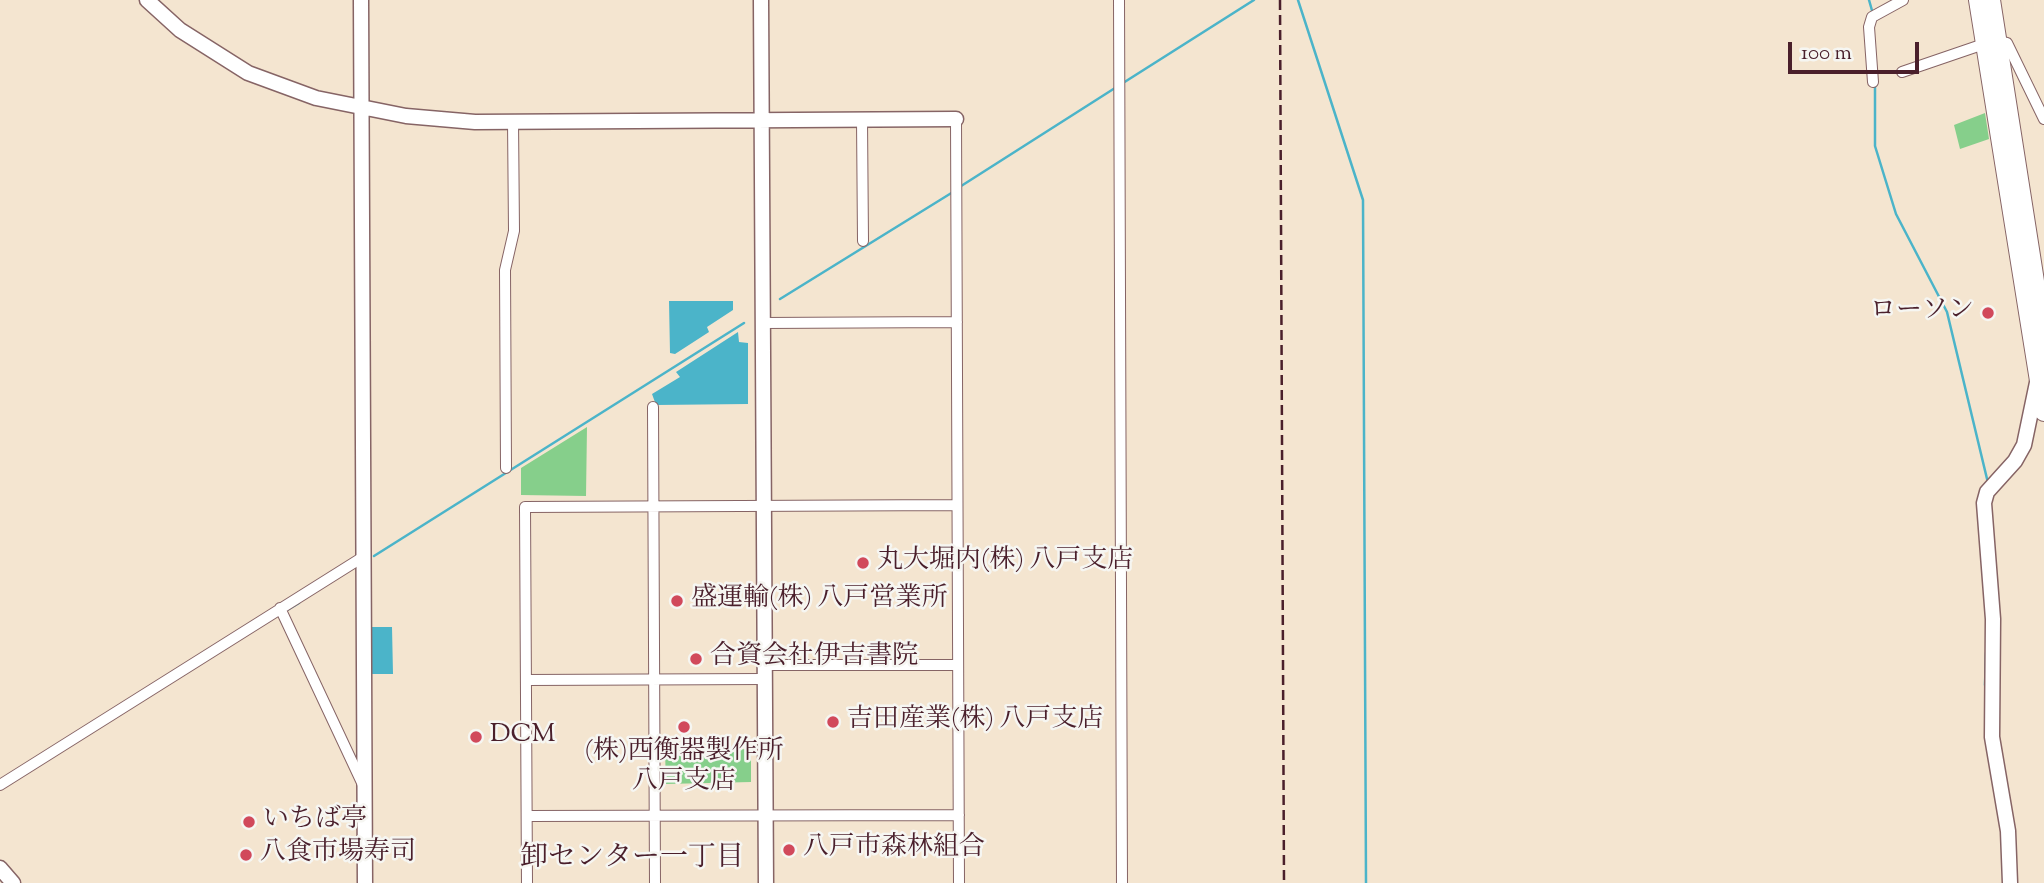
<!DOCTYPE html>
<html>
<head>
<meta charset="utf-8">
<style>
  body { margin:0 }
  #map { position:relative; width:2044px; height:883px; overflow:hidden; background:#f4e5d0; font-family:"Sorts Mill Goudy",serif }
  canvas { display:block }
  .scale { position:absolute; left:1788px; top:42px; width:131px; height:32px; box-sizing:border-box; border:4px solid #4a1f2b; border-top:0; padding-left:9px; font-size:21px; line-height:24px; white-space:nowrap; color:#4a1f2b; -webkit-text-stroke:5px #f6f6f2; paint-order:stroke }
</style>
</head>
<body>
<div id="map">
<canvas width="2044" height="883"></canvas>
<div class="scale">100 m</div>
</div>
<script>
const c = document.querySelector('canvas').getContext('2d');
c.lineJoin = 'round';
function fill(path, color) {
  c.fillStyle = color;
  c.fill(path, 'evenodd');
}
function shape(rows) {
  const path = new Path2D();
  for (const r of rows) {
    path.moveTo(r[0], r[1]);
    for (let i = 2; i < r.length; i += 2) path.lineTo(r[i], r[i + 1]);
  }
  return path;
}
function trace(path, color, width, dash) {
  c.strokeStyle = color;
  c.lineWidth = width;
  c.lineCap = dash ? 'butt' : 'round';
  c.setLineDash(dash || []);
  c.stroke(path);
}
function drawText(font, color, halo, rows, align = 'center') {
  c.font = font + ' "Sorts Mill Goudy","Noto Serif JP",serif';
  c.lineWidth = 5;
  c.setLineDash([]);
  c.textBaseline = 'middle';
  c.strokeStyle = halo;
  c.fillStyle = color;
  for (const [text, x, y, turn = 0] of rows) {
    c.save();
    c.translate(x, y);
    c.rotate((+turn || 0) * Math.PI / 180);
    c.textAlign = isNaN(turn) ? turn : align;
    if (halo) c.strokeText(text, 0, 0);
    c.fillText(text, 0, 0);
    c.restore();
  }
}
const green = shape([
  [1985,113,1989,139,1960,149,1954,125],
  [587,427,586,496,521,495,521,468],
  [751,749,751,782,666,784,665,751]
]);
const water = shape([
  [669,301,733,301,733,310,707,327,709,332,675,354,670,353],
  [738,332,739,342,748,343,748,404,656,405,652,394,680,377,676,372],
  [371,627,392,627,393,674,372,674]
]);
const stream = shape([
  [1298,0,1363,200,1366,883],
  [1869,0,1873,14],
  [1123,83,1254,0],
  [1875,83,1875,146,1896,214,1947,312,1988,483],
  [958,188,1115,88],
  [780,299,953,192],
  [1978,504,1981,490],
  [374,556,744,323],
  [284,612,299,603],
  [1985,685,1986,653]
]);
const street = shape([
  [1119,0,1122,883],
  [1996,41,2007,43,2044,119],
  [1902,72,1984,44],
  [1873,82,1869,27,1872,17,1903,0],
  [956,119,959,883],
  [862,120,863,241],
  [763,323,957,322],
  [653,407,655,883],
  [506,468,505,270,514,231,513,121],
  [280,608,363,785],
  [764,665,958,665],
  [526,680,765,679],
  [0,785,363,557],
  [527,816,959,815],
  [527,883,525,507,957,505]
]);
const secondary = shape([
  [147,0,180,30,248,73,316,98,406,116,475,122,956,119],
  [361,0,365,883],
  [761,0,766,883],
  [0,868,13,883],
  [2010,883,2008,831,1992,737,1993,619,1984,503,1987,492,2015,461,2024,445,2044,349]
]);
const highway = shape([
  [1978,0,2044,412],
  [1991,0,2044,339]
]);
const rail = shape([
  [1280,0,1284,883]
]);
const markers = [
  [1988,313,7,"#d1495b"],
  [863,563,7,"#d1495b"],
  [677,601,7,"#d1495b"],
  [696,659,7,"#d1495b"],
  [833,722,7,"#d1495b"],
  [684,727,7,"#d1495b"],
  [476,737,7,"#d1495b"],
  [249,822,7,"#d1495b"],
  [789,850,7,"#d1495b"],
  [246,855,7,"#d1495b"]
];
const poiNames = [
  ["ローソン",1974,313,"right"],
  ["丸大堀内(株) 八戸支店",877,563],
  ["盛運輸(株) 八戸営業所",691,601],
  ["合資会社伊吉書院",710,659],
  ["吉田産業(株) 八戸支店",847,722],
  ["DCM",490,737],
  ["(株)西衡器製作所",684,754,"center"],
  ["八戸支店",684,784,"center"],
  ["いちば亭",263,822],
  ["八戸市森林組合",803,850],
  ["八食市場寿司",260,855]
];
const neighbourhoodNames = [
  ["卸センター一丁目",632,860]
];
fill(green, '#86cf8b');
fill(water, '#4bb4c9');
trace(stream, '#4bb4c9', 2.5);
trace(street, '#866465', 12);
trace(secondary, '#866465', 17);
trace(highway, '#866465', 20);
trace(street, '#fff', 10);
trace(secondary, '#fff', 14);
trace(highway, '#fff', 18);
trace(rail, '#4a1f2b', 2.5, [10, 5]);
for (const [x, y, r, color] of markers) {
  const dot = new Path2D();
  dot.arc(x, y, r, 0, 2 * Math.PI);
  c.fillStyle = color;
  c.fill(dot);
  trace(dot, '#f6f6f2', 2.5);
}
drawText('26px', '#4a1f2b', '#f6f6f2', poiNames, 'left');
drawText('28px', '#4a1f2b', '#f6f6f2', neighbourhoodNames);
</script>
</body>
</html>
